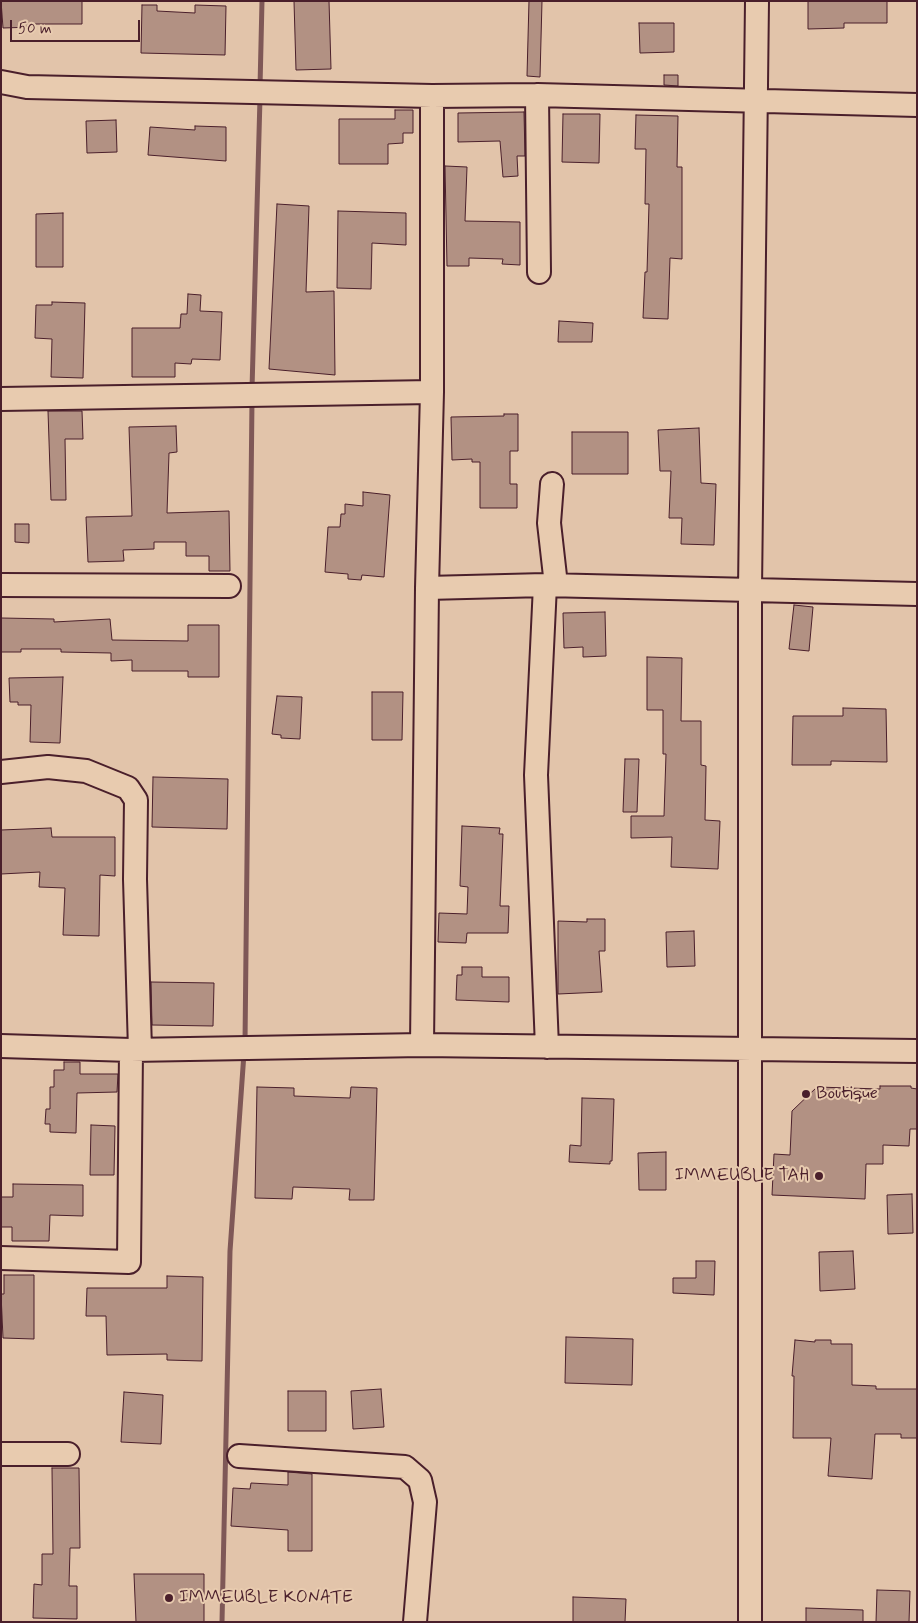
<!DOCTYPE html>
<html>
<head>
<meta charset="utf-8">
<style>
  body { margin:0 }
  #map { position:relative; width:918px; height:1623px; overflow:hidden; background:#e2c4aa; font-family:Mynerve,sans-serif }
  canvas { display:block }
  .frame { position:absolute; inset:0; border:2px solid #4a1f2b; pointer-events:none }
  .scale { position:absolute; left:10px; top:20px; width:130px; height:22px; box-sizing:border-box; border:2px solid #4a1f2b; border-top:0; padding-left:6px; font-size:15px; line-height:18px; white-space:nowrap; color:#4a1f2b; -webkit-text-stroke:4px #e8cbaf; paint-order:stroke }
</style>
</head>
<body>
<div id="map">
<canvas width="918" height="1623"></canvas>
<div class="frame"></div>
<div class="scale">50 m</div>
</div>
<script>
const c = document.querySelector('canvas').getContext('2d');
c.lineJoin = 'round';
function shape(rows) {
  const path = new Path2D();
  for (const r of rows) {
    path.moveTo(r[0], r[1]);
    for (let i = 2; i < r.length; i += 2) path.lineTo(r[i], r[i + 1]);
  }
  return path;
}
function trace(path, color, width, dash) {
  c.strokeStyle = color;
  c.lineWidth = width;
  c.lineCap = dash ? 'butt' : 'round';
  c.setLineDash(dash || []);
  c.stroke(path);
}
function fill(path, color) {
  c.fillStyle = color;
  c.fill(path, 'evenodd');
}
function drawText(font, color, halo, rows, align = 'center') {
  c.font = font + ' Mynerve,sans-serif';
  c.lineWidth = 4;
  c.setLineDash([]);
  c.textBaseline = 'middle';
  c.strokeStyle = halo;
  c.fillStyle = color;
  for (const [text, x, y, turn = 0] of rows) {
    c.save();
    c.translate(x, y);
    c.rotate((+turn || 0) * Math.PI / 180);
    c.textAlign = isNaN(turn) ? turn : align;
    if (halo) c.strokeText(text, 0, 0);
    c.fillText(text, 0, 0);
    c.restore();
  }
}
const stream = shape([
  [260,87,262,1],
  [252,389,260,98],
  [245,1042,252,400],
  [222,1622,230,1251,244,1053]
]);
const building = shape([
  [1,1,82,1,82,24,33,24,33,27,3,28,1,1],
  [294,1,329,1,331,69,296,70,294,1],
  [529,1,542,1,540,77,527,76,529,1],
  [808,1,887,1,887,23,844,23,844,28,808,29,808,1],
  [142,5,157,5,157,11,195,13,195,5,226,6,225,55,141,53,142,5],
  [639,23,674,23,674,52,640,53,639,23],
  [664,75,678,75,678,86,664,85,664,75],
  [395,110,413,110,413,133,403,133,403,143,388,144,388,164,339,164,339,119,395,119,395,110],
  [524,112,525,156,517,156,518,176,503,177,500,141,458,142,458,113,524,112],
  [563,114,600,114,599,163,562,162,563,114],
  [636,115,678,116,677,167,682,167,682,259,670,258,668,319,643,318,645,272,647,272,649,204,645,204,646,149,635,149,636,115],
  [116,120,117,152,87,153,86,121,116,120],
  [195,126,226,127,226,161,148,155,150,127,195,130,195,126],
  [445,166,467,167,465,221,520,222,520,265,502,264,503,259,469,258,469,266,447,266,445,166],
  [277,204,309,206,306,292,334,291,335,375,269,369,277,204],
  [338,211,406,213,406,245,372,243,371,289,337,288,338,211],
  [63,213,63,267,36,267,36,214,63,213],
  [188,294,201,295,200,311,222,312,220,360,192,359,191,364,175,363,175,377,132,377,132,328,180,328,181,314,187,314,188,294],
  [52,302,85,303,83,378,51,377,52,339,35,338,36,305,52,305,52,302],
  [559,321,593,323,592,342,558,342,559,321],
  [48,411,82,411,83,439,65,439,66,500,51,500,48,411],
  [504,414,518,414,518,451,510,451,510,484,517,484,517,508,480,508,480,462,472,462,472,459,452,460,451,417,504,416,504,414],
  [176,426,177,452,169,453,167,513,229,511,230,571,209,571,209,556,186,556,186,542,154,542,154,549,123,550,124,561,88,562,86,517,132,516,129,427,176,426],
  [699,428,701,483,716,484,714,545,681,544,682,518,669,518,671,471,660,471,658,430,699,428],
  [572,432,628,432,628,474,572,474,572,432],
  [363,492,390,495,384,577,362,575,361,580,348,579,348,574,325,572,328,527,340,527,341,514,345,514,345,504,363,506,363,492],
  [15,524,29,524,29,543,15,542,15,524],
  [794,605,813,607,809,651,789,649,794,605],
  [605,612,606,656,583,657,583,647,564,648,563,613,605,612],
  [1,618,54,619,54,622,110,619,112,640,188,641,188,625,219,625,219,677,188,677,188,671,132,671,132,660,111,661,111,653,61,652,61,649,21,649,21,652,1,652,1,618],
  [647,657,682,658,681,721,701,721,701,765,706,766,705,820,720,821,718,869,671,867,672,837,631,838,631,816,664,816,666,754,663,754,663,710,647,710,647,657],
  [63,677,60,743,30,742,31,705,18,705,18,702,10,702,9,678,63,677],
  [372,692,403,692,402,740,372,740,372,692],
  [277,696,302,697,300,739,281,738,281,735,272,734,277,696],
  [843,708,886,709,887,762,831,761,831,765,792,765,793,716,843,716,843,708],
  [625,759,639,759,637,812,623,812,625,759],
  [153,777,228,779,227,829,152,827,153,777],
  [462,826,500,828,499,834,503,834,500,906,509,906,508,933,467,933,466,943,438,942,439,913,467,914,468,887,460,886,462,826],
  [51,828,52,837,115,837,115,876,100,875,99,936,63,935,65,888,39,887,40,872,1,874,1,830,51,828],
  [587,919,605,919,605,951,599,951,602,992,558,994,558,921,587,922,587,919],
  [694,931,695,966,667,967,666,932,694,931],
  [462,967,482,967,482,977,509,977,509,1002,456,1000,457,975,462,975,462,967],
  [151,982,214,983,213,1026,152,1025,151,982],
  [64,1062,80,1062,80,1074,118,1074,117,1092,77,1093,76,1133,50,1132,50,1124,45,1124,46,1109,50,1109,50,1087,54,1087,54,1070,64,1070,64,1062],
  [880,1086,911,1086,911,1088,917,1089,917,1129,910,1129,909,1146,883,1145,883,1164,866,1164,865,1199,772,1195,774,1154,790,1155,792,1111,817,1087,880,1089,880,1086],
  [257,1087,294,1088,294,1096,350,1098,351,1087,377,1088,374,1200,349,1200,350,1189,293,1187,292,1199,255,1198,257,1087],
  [582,1098,614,1099,612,1161,610,1161,610,1164,569,1162,570,1145,581,1146,582,1098],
  [91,1125,115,1126,114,1175,90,1175,91,1125],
  [666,1152,666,1190,639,1190,638,1153,666,1152],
  [13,1184,83,1185,83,1216,50,1215,49,1241,12,1241,12,1227,1,1227,1,1197,13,1197,13,1184],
  [912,1194,913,1233,888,1234,887,1195,912,1194],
  [853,1251,855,1289,820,1291,819,1252,853,1251],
  [696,1261,715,1261,714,1295,673,1293,673,1278,696,1278,696,1261],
  [4,1275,34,1275,34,1339,3,1338,1,1294,4,1294,4,1275],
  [167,1276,203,1277,202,1361,167,1360,167,1354,107,1355,106,1316,86,1316,87,1288,167,1288,167,1276],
  [566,1337,633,1339,632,1385,565,1383,566,1337],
  [795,1340,815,1342,815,1340,831,1340,831,1344,852,1344,852,1385,876,1386,876,1389,917,1389,917,1438,901,1438,901,1434,875,1434,872,1479,828,1476,831,1438,793,1438,794,1376,792,1376,795,1340],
  [381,1389,384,1427,353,1429,351,1391,381,1389],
  [288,1391,326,1391,326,1431,288,1431,288,1391],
  [124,1392,163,1395,161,1444,121,1442,124,1392],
  [52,1468,79,1468,80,1548,70,1548,69,1586,77,1586,77,1619,33,1618,34,1584,42,1585,42,1554,53,1554,52,1468],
  [288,1472,312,1474,312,1551,288,1551,288,1530,231,1526,233,1488,250,1489,251,1483,288,1485,288,1472],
  [134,1574,204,1574,204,1622,136,1622,134,1574],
  [877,1590,910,1591,909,1622,876,1622,877,1590],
  [573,1597,626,1599,625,1622,573,1622,573,1597],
  [806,1608,863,1610,863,1622,806,1622,806,1608]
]);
const minor = shape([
  [1,82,27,87,432,96,537,95,917,105],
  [537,95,539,272],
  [1,399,432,392],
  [552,484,549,523,556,585],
  [1,585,229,586],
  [545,585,536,775,547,1047],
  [427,588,545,585,917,594],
  [1,772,48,767,86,771,128,788,136,800,135,879,140,1050],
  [422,1045,427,588,432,392,432,96],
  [1,1046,131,1050,422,1045,917,1051],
  [1,1258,129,1262,131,1050],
  [1,1454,68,1454],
  [239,1456,405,1467,420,1480,425,1502,415,1622],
  [750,1622,750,589,757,1]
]);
const markers = [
  [806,1094,5,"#4a1f2b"],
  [819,1176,5,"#4a1f2b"],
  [169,1598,5,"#4a1f2b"]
];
const poiNames = [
  ["Boutique",816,1094],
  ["IMMEUBLE TAH",809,1176,"right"],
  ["IMMEUBLE KONATE",179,1598]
];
trace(stream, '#7f5857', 5);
fill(building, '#b29183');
trace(building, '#4a1f2b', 1);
trace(minor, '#4a1f2b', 26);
trace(minor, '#e8cbaf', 22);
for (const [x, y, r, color] of markers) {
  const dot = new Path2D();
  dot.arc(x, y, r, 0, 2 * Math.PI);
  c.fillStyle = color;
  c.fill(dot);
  trace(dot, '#e8cbaf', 2);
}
drawText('18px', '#4a1f2b', '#e8cbaf', poiNames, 'left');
</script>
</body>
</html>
